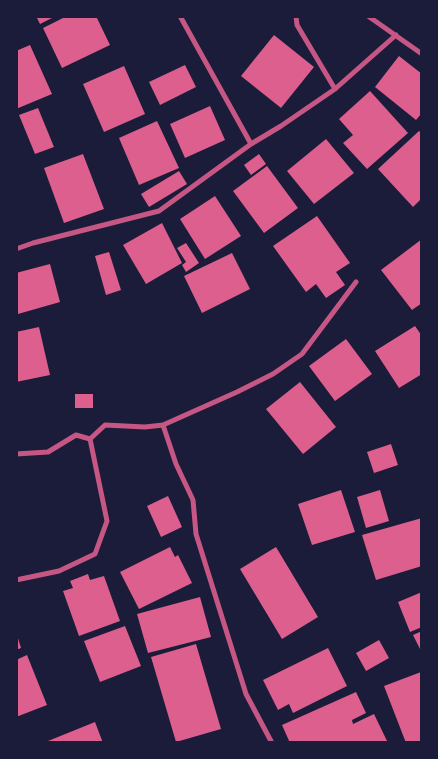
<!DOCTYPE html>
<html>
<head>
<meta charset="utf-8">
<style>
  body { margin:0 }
  #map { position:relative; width:438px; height:759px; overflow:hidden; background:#1b1b3a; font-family:"Titillium Web",sans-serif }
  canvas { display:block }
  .frame { position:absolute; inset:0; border:18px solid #1b1b3a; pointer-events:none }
</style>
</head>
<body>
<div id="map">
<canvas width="438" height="759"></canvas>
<div class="frame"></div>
</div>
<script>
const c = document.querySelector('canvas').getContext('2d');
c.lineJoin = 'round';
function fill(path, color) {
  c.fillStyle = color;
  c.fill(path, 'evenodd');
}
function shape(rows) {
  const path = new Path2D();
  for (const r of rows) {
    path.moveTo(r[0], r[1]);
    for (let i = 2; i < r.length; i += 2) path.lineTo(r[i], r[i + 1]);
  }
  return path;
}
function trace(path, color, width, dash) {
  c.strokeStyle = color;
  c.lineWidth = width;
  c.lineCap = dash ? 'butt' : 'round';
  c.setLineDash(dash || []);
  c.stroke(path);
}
const building = shape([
  [36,16,56,16,40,24],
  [67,16,96,16,110,45,62,68,43,28],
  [274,35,314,67,281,108,241,76],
  [30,45,52,94,16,109,16,51],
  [399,56,422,74,422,113,416,120,375,87],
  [185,65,196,87,160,105,149,82],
  [124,66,145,114,104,132,83,84],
  [370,91,408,133,367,169,343,143,353,135,339,119],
  [210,106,225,140,185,158,170,124],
  [38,108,54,147,35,154,19,115],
  [157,121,179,168,139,185,119,138],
  [419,131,422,134,422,198,413,207,378,169],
  [326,139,354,173,314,204,287,171],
  [83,154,104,209,64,223,44,168],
  [259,154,266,164,251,175,244,165],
  [267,166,298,208,264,233,233,191],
  [179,171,187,184,149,207,141,194],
  [215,196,241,236,205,259,180,219],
  [317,216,350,263,336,272,345,285,326,298,316,284,306,292,273,246],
  [162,223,182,263,146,284,123,245],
  [422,239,422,303,412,310,381,270],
  [186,243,199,263,186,272,182,265,186,262,177,248],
  [109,252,121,290,106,295,95,256],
  [232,253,250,289,202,313,184,276],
  [50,264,60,302,18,314,16,309,16,273],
  [415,326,422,336,422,374,399,388,375,351],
  [39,327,50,375,16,382,16,332],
  [346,339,372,374,335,401,309,366],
  [300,382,336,427,303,454,266,409],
  [75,394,93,394,93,408,75,408],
  [391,444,398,465,374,473,367,452],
  [341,490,355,532,312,545,298,504],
  [380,490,389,521,366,528,357,497],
  [168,496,182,527,161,537,147,506],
  [422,518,422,566,376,580,362,535],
  [170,547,175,557,178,555,192,583,139,609,120,572],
  [276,547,318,617,282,639,240,569],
  [88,574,90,580,104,576,120,621,79,636,63,591,73,588,70,581],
  [422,592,422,627,410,632,398,602],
  [200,597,211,637,148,653,137,614],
  [125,626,141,666,100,682,84,641],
  [422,631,422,653,413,635],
  [17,635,21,648,16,650,16,636],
  [379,640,389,658,366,671,356,653],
  [196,644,221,729,176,742,151,657],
  [328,648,347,686,293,713,289,704,278,710,263,680],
  [27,655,47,705,16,717,16,660],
  [421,672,422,743,406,743,384,686],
  [356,692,366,713,352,720,353,724,374,714,388,743,290,743,282,725],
  [95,722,103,743,43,743]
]);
const minor = shape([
  [180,16,251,144],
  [296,16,297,25,335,89],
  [368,16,422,54],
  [16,249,33,243,159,211,251,144,281,126,335,89,396,35],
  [163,425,237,392,273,374,302,354,356,282],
  [90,439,105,425,145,427,163,425,176,464,193,500,196,534,246,694,272,743],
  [16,454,48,452,76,435,90,439,107,521,95,554,59,571,16,580]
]);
fill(building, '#dd5f8e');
trace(minor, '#c65784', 5);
</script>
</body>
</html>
